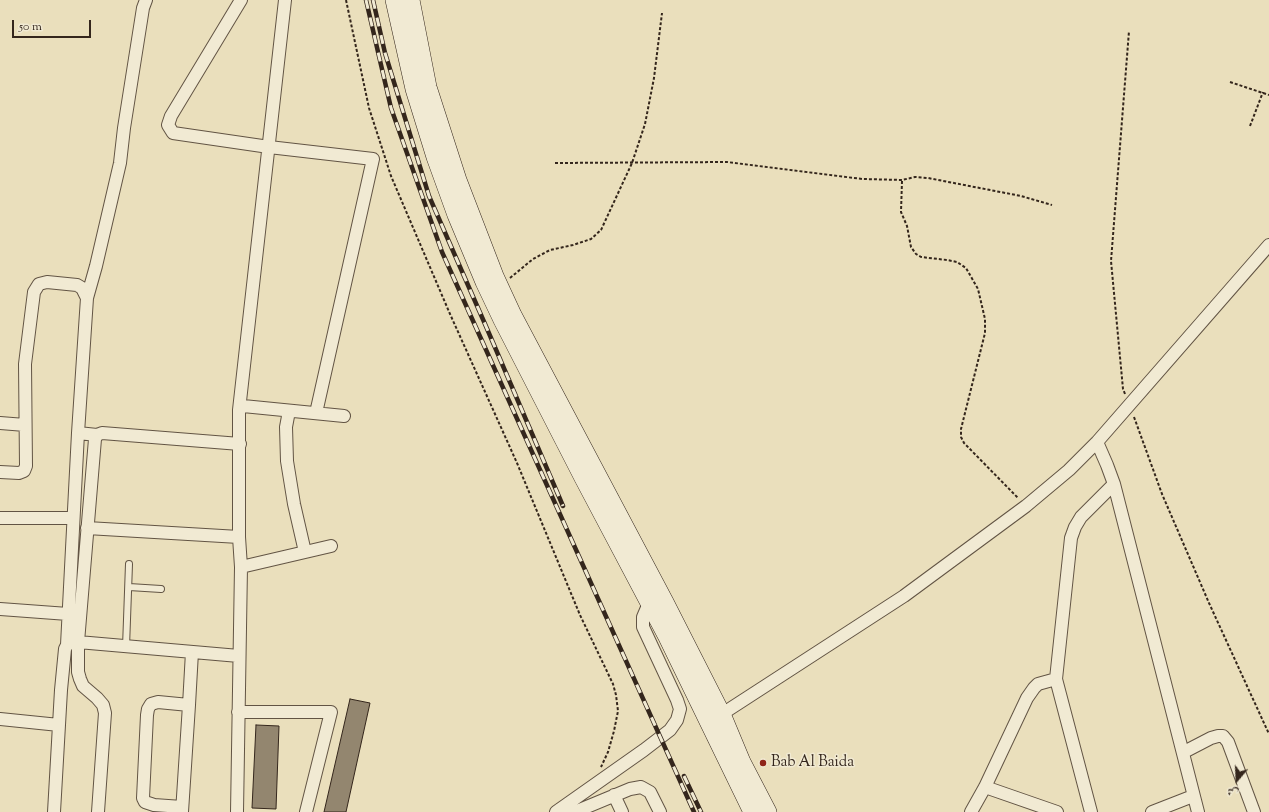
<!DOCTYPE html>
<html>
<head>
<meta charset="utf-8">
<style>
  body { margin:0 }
  #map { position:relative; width:1269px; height:812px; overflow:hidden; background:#eadfbc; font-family:"Sorts Mill Goudy",Amiri,serif }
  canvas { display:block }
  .north { position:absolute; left:1217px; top:760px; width:40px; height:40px; -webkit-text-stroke:3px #f1ead3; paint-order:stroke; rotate:199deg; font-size:11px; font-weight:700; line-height:16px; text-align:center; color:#34261c }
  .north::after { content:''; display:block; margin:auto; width:14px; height:18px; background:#34261c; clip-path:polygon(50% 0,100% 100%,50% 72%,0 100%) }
  .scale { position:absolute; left:12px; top:20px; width:79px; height:18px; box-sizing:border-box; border:2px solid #34261c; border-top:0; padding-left:5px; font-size:12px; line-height:14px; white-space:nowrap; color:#34261c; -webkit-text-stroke:3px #f1ead3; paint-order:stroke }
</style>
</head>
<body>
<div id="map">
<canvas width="1269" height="812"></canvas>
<div class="north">ش</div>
<div class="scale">50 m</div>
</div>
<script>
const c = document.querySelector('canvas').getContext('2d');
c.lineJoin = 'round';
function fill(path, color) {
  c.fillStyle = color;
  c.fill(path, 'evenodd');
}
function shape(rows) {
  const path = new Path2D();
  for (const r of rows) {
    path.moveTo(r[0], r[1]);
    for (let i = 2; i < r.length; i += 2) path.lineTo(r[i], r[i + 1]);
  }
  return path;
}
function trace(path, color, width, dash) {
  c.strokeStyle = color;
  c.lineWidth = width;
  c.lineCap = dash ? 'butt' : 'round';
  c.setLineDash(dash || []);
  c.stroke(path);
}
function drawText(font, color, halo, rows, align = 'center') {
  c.font = font + ' "Sorts Mill Goudy",serif';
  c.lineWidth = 3;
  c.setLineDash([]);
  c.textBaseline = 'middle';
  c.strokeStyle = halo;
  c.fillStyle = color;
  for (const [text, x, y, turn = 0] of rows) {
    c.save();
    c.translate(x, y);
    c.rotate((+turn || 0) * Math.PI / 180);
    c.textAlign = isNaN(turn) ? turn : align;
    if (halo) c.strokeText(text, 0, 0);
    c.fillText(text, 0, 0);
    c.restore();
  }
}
const building = shape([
  [350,699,370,703,346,812,324,812,350,699],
  [256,725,279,726,276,809,252,808,256,725]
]);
const path = shape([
  [346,0,369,108,391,176,450,314,517,463,580,615,613,684,616,695,618,711,614,731,608,752,601,767],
  [1230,82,1269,95],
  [1250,126,1263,92],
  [555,163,727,162,862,179,902,180,915,177,928,178,1021,196,1052,205],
  [902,181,901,212,907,226,911,247,916,254,921,257,947,260,957,262,966,268,978,289,985,319,985,333,961,429,961,437,964,443,1018,498],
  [510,278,533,259,550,250,573,245,591,239,601,230,632,163,645,124,654,78,662,13],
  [1125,394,1123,389,1111,261,1129,31],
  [1134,417,1162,494,1209,603,1269,734]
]);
const lane = shape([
  [129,587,161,589],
  [126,647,129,564]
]);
const street = shape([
  [241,0,171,116,168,125,173,133,269,147,373,159,316,413],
  [87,298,96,266,120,163,124,128,143,8,146,0],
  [240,407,243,406,344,416],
  [289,411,286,427,287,461,294,504,305,552],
  [0,423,25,425],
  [78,433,97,435,102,433,240,444],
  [97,435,95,439,78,642,78,672,80,679,83,686,97,698,103,705,105,713,98,812],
  [1097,442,1107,465,1114,484,1198,812],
  [0,472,19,473,24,471,26,466,25,364,34,292,39,284,47,282,77,285,82,288,87,298,78,433,67,645],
  [0,518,73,518],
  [87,528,239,537],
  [241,567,331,546],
  [0,609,68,614],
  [189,705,192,652],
  [238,712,331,712,306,812],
  [722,714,904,596,1026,506,1069,470,1097,442,1269,245],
  [0,719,59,725],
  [1184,752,1211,738,1218,736,1223,736,1228,742,1254,812],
  [985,787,1057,812],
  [614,795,622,812],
  [560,809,568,812,577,811,630,789,641,787,650,792,660,812],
  [54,812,61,690,65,649,67,645,70,643,78,642,239,656],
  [182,812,189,705,158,702,151,704,148,709,147,715,143,798,145,802,154,805,182,807],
  [237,812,241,567,239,537,239,410,285,0],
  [556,812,644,750,670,730,677,720,680,709,677,700,643,627,643,617,649,603],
  [971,812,985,787,1027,698,1034,688,1038,684,1056,679],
  [1091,812,1056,679,1071,538,1075,527,1081,517,1114,484],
  [1152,812,1193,796]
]);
const secondary = shape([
  [394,0,414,89,435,157,456,215,484,282,502,320,583,478,667,637,752,812],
  [411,0,428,87,458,180,495,276,513,315,665,602,722,714,742,762,768,812]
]);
const rail = shape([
  [366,0,391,108,442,252,694,812],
  [373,0,385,53,429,196,485,324,563,506],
  [684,776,701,812]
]);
const markers = [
  [763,763,4,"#8f2418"]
];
const poiNames = [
  ["Bab Al Baida",771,763]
];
fill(building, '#93866f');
trace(building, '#34261c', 1);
trace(lane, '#625444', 8);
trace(street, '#625444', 14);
trace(secondary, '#34261c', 18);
trace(path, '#34261c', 2, [3, 2]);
trace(lane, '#f1ead3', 6);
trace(street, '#f1ead3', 12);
trace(secondary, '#f1ead3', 17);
trace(rail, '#34261c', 4.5);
trace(rail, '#f1ead3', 3, [9]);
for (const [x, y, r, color] of markers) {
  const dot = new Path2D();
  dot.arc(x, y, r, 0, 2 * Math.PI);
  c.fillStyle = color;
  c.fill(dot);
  trace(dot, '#f1ead3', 1.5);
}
drawText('15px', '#34261c', '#f1ead3', poiNames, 'left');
</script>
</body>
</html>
